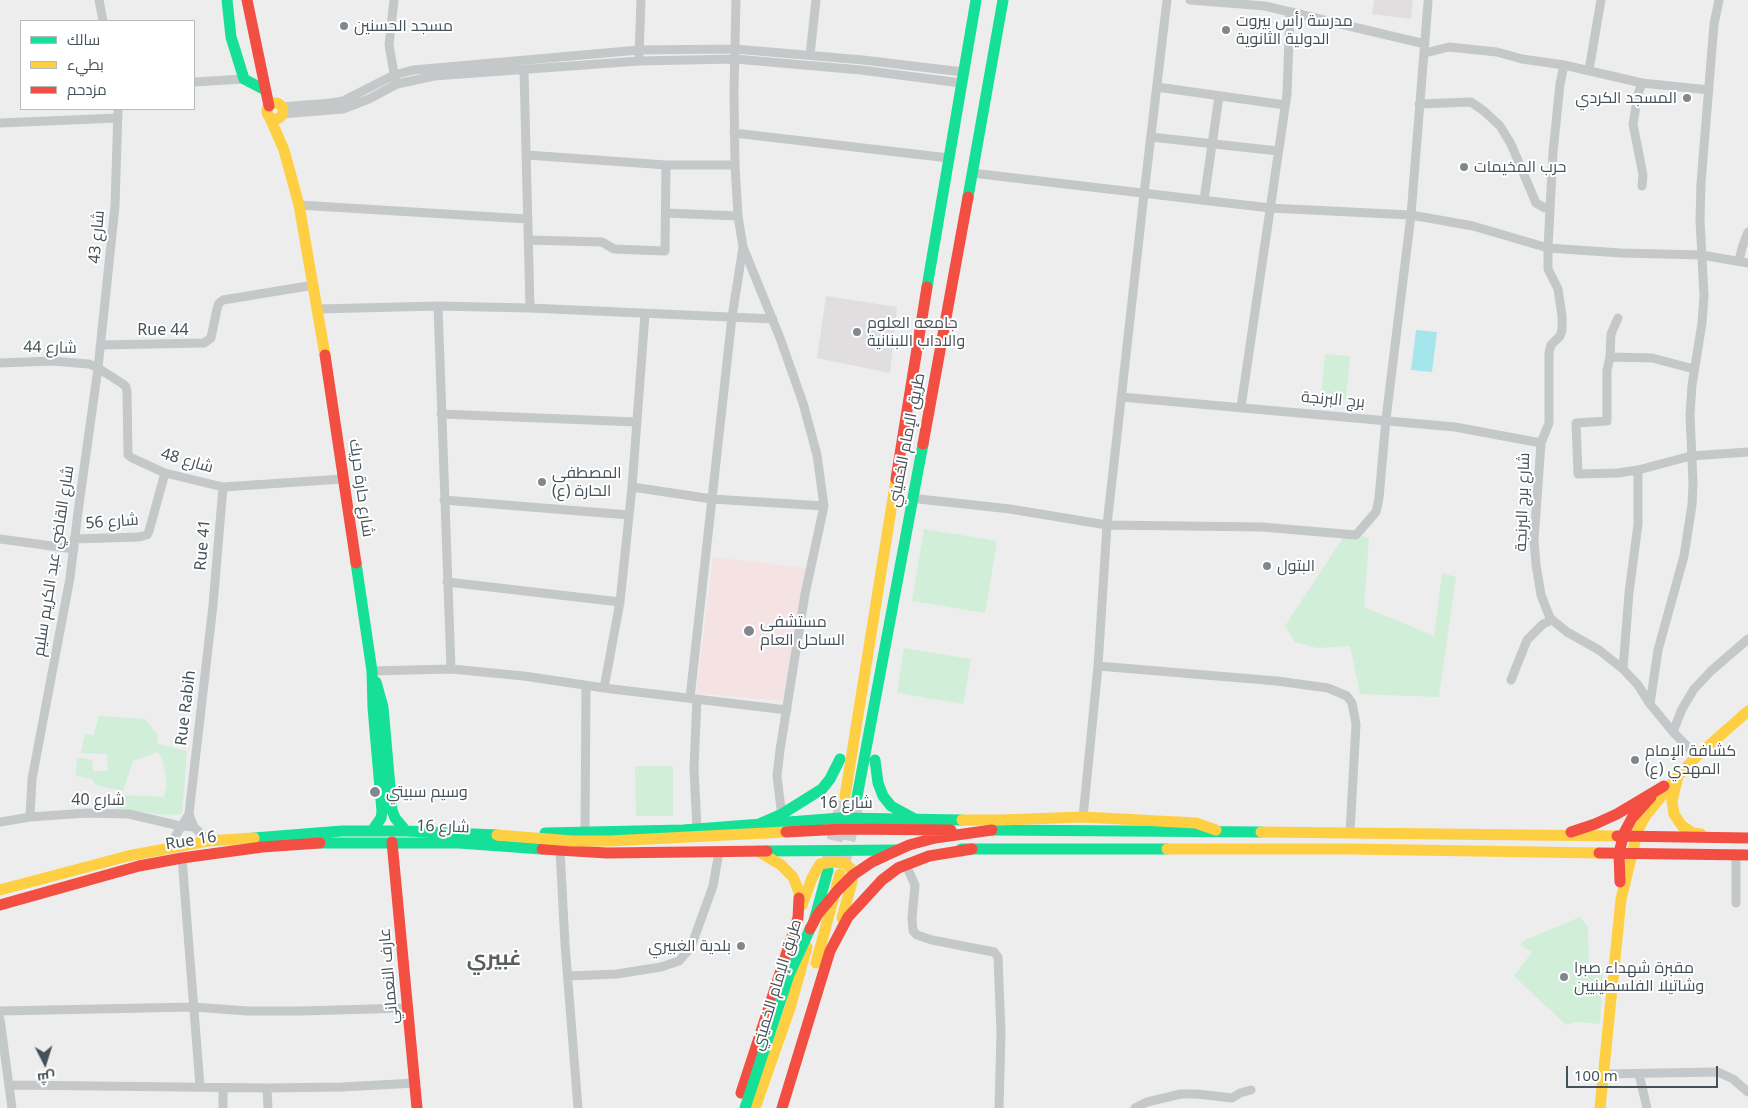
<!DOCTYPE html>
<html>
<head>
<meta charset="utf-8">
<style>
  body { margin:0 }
  #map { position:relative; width:1748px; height:1108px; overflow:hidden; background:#eeeded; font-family:"Noto Sans",Cairo,sans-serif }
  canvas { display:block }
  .legend { position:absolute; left:20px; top:20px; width:175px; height:90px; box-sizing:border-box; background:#fff; border:1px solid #b5babd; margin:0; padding:6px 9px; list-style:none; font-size:15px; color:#455259 }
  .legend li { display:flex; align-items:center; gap:10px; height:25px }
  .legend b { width:25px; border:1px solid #b5babd }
  .north { position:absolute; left:20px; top:1038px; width:50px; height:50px; -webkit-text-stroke:4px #fff; paint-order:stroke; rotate:175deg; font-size:14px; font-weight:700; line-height:20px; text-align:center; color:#455259 }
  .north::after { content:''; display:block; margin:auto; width:18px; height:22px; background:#455259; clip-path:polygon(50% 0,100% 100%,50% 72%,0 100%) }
  .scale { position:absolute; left:1566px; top:1066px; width:152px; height:22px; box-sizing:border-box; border:2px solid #455259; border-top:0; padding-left:6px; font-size:15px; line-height:18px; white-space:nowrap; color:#455259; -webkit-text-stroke:4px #fff; paint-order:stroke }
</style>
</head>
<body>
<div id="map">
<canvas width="1748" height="1108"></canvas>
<ul class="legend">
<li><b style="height:6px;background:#16e098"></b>سالك</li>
<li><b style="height:6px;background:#ffcf43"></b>بطيء</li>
<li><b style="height:6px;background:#f24e42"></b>مزدحم</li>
</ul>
<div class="north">ش</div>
<div class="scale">100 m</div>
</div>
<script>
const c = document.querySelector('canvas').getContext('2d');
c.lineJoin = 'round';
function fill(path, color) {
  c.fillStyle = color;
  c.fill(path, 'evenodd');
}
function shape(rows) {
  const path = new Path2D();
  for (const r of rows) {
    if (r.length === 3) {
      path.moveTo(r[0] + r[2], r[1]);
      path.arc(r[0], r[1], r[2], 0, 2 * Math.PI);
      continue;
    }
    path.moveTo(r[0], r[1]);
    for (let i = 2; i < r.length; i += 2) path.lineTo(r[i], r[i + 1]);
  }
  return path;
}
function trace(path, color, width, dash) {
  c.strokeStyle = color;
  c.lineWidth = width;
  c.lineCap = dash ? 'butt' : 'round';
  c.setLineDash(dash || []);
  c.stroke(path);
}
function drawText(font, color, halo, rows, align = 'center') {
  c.font = font + ' "Noto Sans",Cairo,sans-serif';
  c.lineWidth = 4;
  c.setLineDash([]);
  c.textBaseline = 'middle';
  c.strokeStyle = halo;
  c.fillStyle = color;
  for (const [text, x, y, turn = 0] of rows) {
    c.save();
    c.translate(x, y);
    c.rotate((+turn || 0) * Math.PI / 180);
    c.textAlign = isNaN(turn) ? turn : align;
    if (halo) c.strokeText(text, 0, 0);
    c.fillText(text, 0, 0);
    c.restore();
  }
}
const education = shape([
  [1374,0,1413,0,1411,19,1372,14],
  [826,296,897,307,890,373,817,358]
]);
const medical = shape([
  [713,557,806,568,783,701,696,693]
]);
const green = shape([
  [1325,354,1350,356,1346,399,1321,397],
  [924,529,997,541,985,613,912,601],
  [1346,533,1369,538,1364,607,1434,636,1442,573,1456,577,1439,697,1360,694,1350,646,1317,648,1295,642,1285,626],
  [904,648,971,659,963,704,897,693],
  [99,716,145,719,157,734,158,744,187,751,182,814,167,815,116,809,121,795,164,797,167,782,162,759,158,752,133,761,123,791,95,785,92,779,76,776,77,757,92,760,93,771,108,771,107,754,81,753,85,733,93,736],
  [635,766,673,766,673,816,636,816],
  [1580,917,1588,927,1589,973,1603,974,1600,1024,1577,1022,1566,1025,1514,976,1532,952,1520,945,1525,940]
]);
const water = shape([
  [1416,330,1437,332,1432,372,1411,370]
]);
const highwayTunnel = shape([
  [829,864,845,796],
  [842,864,857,797]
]);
const street = shape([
  [99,0,103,21],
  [394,0,389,45,395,79],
  [736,0,734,93,735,165,738,216,743,247,780,338,803,403,817,455,824,506,805,594,780,750,777,776,782,817],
  [1190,0,1265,6,1425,44],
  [1425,53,1449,47,1497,52,1522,59,1564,65],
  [639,55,641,0],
  [810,55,816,0],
  [524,70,530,308],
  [1589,70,1601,0],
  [194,82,244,79],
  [1157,87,1285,105],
  [1419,104,1471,102,1484,111,1500,126,1511,144,1536,203,1545,208,1550,208],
  [281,107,331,103,343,101,394,75,413,70,639,50,735,49,863,60,963,72],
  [282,114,343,109,369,99,397,84,434,76,639,61,735,59,861,70,961,83],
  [0,123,118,118],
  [734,133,949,158],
  [1151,137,1278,151],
  [527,155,666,165,735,165],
  [972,173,1270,208,1411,215,1473,226,1548,248,1621,253,1702,255,1748,263],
  [1642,186,1643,175,1633,124,1638,94,1642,83],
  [1204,200,1219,96],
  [299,205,527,219],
  [666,213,738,216],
  [528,240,602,242,614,249,665,251,666,165],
  [1739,261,1742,248,1748,232],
  [438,306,451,669],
  [318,309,438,306,530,308,773,319],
  [1618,318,1611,334,1610,357,1652,358,1694,369],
  [100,345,204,343,211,338,217,309,219,303,223,300,314,285],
  [1610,357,1607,370,1607,421,1576,423,1578,474,1618,473,1638,470],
  [0,363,52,361,89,364,98,368,123,384,126,387,127,392,128,455,132,458,165,473,223,487,342,479],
  [1121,397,1455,427,1541,443],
  [1241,407,1287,94,1290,12],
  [441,414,637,422],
  [632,487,712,499,824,506],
  [919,499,1010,509,1107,525,1262,527,1356,535,1376,512,1379,498,1386,419,1411,215,1428,2],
  [444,500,629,515],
  [0,539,74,549],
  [74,539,139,537,147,535,149,531,165,473],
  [447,582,620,602],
  [1098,666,1277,681,1328,688,1347,696,1352,703,1356,724,1350,833],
  [1623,669,1629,593,1638,524,1638,470,1691,456,1748,452],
  [372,671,451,669,524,676,604,688,787,710],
  [1511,680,1527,640,1543,624,1552,620],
  [604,688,620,602,632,487,645,314],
  [690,698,732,317,743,247],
  [1650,704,1658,650,1684,556,1692,505,1693,483,1690,415,1692,385,1702,323,1704,296,1700,220,1701,183,1714,24,1719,0],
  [1673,732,1682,709,1694,689,1711,671,1748,639],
  [1697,756,1673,732,1650,704,1638,685,1623,669,1599,650,1567,632,1550,618,1541,595,1536,565,1534,540,1541,443,1549,423,1549,353,1551,345,1560,336,1562,330,1562,316,1558,289,1548,269,1548,248,1553,152,1560,84,1564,65,1642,83,1709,90],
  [30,817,32,779,70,578,78,512,98,368,115,206,118,109],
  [1083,817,1098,666,1107,525,1144,194,1167,0],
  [0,822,30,817,87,813,129,814,180,826,194,827],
  [697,829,694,768,697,699],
  [585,833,586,686],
  [208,841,194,827,189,814,213,605,223,487],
  [168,848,189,814],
  [560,850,565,944,578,1108],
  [1736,856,1736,903],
  [182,858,200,1086],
  [906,865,915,885,912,918,913,931,917,935,932,940,994,952,998,957,1001,1033,999,1108],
  [568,976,617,974,661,967,679,961,691,947,713,886,719,852],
  [0,1011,193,1007,248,1011,300,1011,408,1008],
  [0,1019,12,1108],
  [1603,1074,1718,1072,1733,1079,1748,1092],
  [1639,1074,1647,1108],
  [10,1085,267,1088,342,1087,416,1083],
  [223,1088,223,1108],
  [267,1088,268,1108],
  [1135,1108,1147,1102,1181,1094,1197,1094,1232,1098,1240,1093,1251,1090]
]);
const fast = shape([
  [227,0,231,37,244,79,265,90],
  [968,197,1003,0],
  [927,287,976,0],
  [356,563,372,671,373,708,382,811,381,818,372,831],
  [376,682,383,707,392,810,395,818,406,831],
  [875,760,878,783,883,796,891,806,915,819],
  [857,797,923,444],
  [759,824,782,814,822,789,830,779,840,759],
  [992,830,1261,832],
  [545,833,683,830,841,818,962,820],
  [254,838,342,831,406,831,497,835],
  [320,843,459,843,542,849],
  [961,849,1167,849],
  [767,851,897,850],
  [814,921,828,870]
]);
const slow = shape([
  [275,111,8],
  [270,118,284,150,299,205,325,355],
  [1678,776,1672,801,1674,814,1682,826,1693,833,1701,834],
  [845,796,896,479],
  [962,820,1001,820,1083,817,1196,823,1216,830],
  [1261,832,1617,836],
  [1167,849,1350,849,1599,853],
  [758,851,781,865,793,877,799,892,799,898],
  [0,890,128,856,208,841,254,838],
  [802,905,812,878,820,864,832,862,845,863,852,870,852,882,842,918],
  [816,963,840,874],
  [755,1108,790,1008,807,947],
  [1600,1108,1621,899,1638,830,1646,815,1678,776,1697,756,1748,711]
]);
const jam = shape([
  [247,0,269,106],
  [325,355,356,563],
  [923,444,968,197],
  [896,479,927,287],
  [1571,832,1595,824,1617,814,1664,786],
  [1617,836,1748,838],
  [392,842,417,1108],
  [542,849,607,853,767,851],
  [1599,853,1748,855],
  [1620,882,1619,853,1624,833,1632,818,1651,797],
  [0,905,139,866,182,858,262,847,320,843],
  [741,1093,798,918,799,898],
  [782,1108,830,951,848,917,882,880,898,868,929,856,972,849]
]);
const fastBridge = shape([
  [745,1108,789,975,810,929]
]);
const slowBridge = shape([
  [497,835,572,841,610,841,786,832]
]);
const jamBridge = shape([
  [786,832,843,829,951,830],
  [810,929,818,914,838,890,853,875,872,862,909,845,935,838,992,830]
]);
const markers = [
  [344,26,5,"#80888d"],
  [1226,30,5,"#80888d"],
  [1687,98,5,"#80888d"],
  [1464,167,5,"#80888d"],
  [857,332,5,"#80888d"],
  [542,482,5,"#80888d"],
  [1267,566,5,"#80888d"],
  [749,631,6,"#80888d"],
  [1635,760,5,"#80888d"],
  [375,792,6,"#80888d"],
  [741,946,5,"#80888d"],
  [1564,977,5,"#80888d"]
];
const poiNames = [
  ["مدرسة رأس بيروت",1236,21],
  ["الدولية الثانوية",1236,39],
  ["مسجد الحسنين",354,26],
  ["المسجد الكردي",1677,98,"right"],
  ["حرب المخيمات",1474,167],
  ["جامعه العلوم",867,323],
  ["والاداب اللبنانية",867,341],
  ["المصطفى",552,473],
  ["الحارة (ع)",552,491],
  ["البتول",1277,566],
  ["مستشفى",760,622],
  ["الساحل العام",760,640],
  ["كشافة الإمام",1645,751],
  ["المهدي (ع)",1645,769],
  ["وسيم سبيتي",386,792],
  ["بلدية الغبيري",731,946,"right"],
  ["مقبرة شهداء صبرا",1574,968],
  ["وشاتيلا الفلسطينيين",1574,986]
];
const streetNames = [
  ["شارع 43",97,237,-85],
  ["Rue 44",163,330],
  ["شارع 44",50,348,1],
  ["برج البرنجة",1333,400,5],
  ["طريق الإمام الخميني",907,440,-79],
  ["شارع 48",187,461,16],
  ["شارع حارة حريك",361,488,82],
  ["شارع برج البرنجة",1523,502,-88],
  ["شارع 56",112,522,-4],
  ["Rue 41",203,545,-85],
  ["شارع القاضي عبد الكريم سليم",54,561,-81],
  ["Rue Rabih",186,708,-83],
  ["شارع 40",98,800],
  ["شارع 16",846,803],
  ["شارع 16",443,827,2],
  ["Rue 16",191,841,-9],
  ["عارف النعماني",389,976,-95],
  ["طريق الإمام الخميني",777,985,-73]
];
const districtNames = [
  ["غبيري",494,959]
];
fill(education, '#e0dedf');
fill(medical, '#f5e3e4');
fill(green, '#d1eed8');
fill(water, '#a5e6ec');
trace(highwayTunnel, '#cccecf', 16, [16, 8]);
trace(street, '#c4c8c9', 9);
trace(fast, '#16e098', 11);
trace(slow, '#ffcf43', 11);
trace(jam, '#f24e42', 11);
trace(fastBridge, '#16e098', 11);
trace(slowBridge, '#ffcf43', 11);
trace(jamBridge, '#f24e42', 11);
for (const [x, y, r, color] of markers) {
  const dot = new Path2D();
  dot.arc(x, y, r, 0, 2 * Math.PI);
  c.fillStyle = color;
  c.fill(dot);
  trace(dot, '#fff', 2);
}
drawText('16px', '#455259', '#fff', poiNames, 'left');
drawText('16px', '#455259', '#fff', streetNames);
drawText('bold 21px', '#595e61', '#fff', districtNames);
</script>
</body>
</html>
